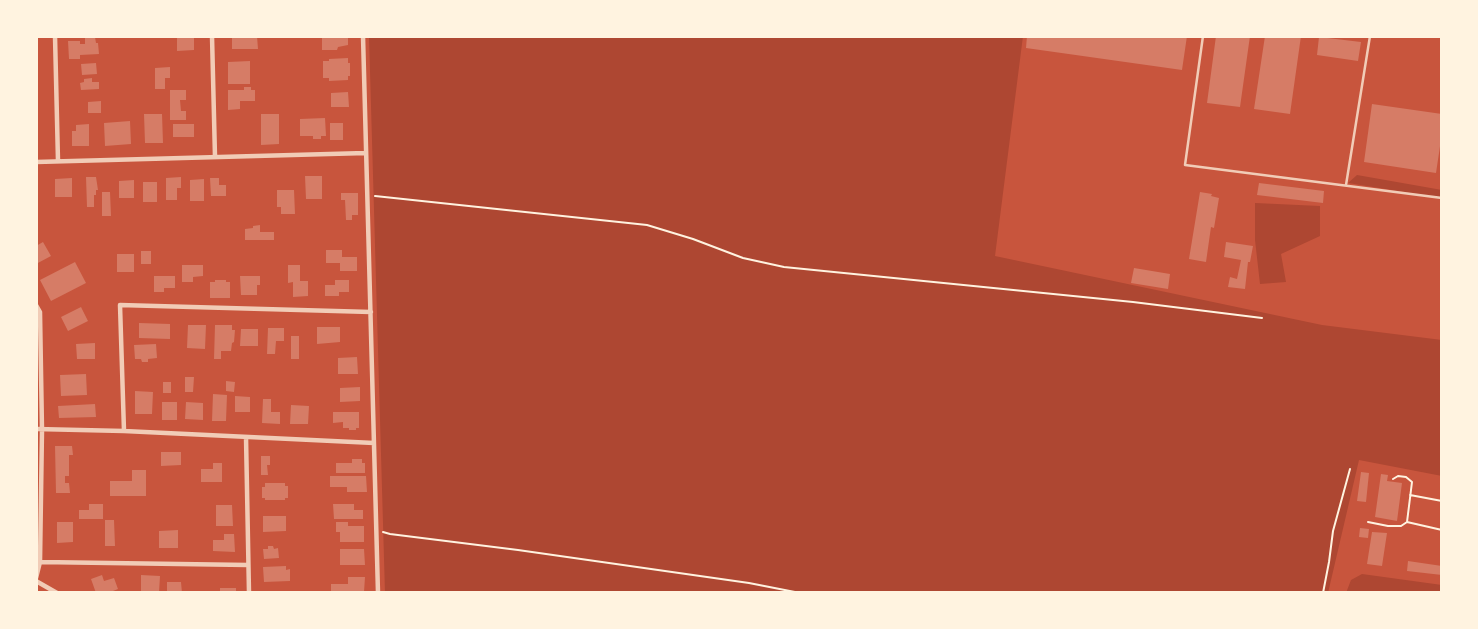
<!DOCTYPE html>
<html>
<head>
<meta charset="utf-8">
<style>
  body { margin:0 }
  #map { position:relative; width:1478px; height:629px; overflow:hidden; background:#c8553d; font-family:"IBM Plex Sans",sans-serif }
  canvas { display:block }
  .frame { position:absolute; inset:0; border:38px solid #fff3e0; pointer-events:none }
</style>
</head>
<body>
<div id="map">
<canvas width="1478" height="629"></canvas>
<div class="frame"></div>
</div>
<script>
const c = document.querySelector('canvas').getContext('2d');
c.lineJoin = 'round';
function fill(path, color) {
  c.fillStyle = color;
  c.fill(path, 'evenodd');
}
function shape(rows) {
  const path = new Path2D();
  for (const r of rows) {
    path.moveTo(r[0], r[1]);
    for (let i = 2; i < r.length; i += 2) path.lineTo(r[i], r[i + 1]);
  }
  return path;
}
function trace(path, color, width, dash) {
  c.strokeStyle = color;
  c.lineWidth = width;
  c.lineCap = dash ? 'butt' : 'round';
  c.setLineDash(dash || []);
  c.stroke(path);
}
const green = shape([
  [369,36,1023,36,995,256,1322,325,1442,340,1442,476,1359,460,1328,593,385,593],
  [1357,175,1442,190,1442,198,1348,183],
  [1255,203,1320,206,1320,236,1281,254,1286,282,1260,284,1255,240],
  [1362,574,1442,585,1442,593,1346,593,1351,580]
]);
const building = shape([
  [177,36,194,36,194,50,177,51],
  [232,36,257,36,258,49,232,49],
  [322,36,348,36,348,45,338,47,337,50,322,50],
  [1027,36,1187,36,1182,70,1026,48],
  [1216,36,1250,36,1240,107,1207,103],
  [1265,36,1301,36,1290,114,1254,109],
  [95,37,96,43,98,43,99,54,80,55,80,59,69,59,68,41,80,41,80,44,85,44,85,38],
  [1319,37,1361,42,1358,61,1317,55],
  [348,58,348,63,350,63,350,76,348,76,348,80,329,81,329,78,323,78,323,61,329,61,329,59],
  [250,61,250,84,228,84,228,62],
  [96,63,97,74,82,75,81,64],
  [170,67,170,78,165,78,165,89,155,89,155,68],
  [92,78,92,82,99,82,99,89,81,90,80,83,84,82,84,79],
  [244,87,251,87,251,90,255,90,255,101,240,101,240,109,228,110,228,90,244,90],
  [170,90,186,90,186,100,180,100,181,111,186,111,186,120,170,120],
  [348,92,349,107,331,107,331,93],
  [101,101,101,113,88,113,88,102],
  [1372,104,1442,114,1442,133,1436,173,1364,162],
  [144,114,162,114,163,143,145,143],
  [261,114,279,114,279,144,261,145],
  [325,118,326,136,321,136,321,139,313,139,313,136,300,136,300,119],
  [130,121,131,144,105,146,104,123],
  [330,123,343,123,343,140,330,140],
  [89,124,89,146,72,146,72,131,76,131,76,125],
  [173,124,194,124,194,137,173,137],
  [305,176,322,176,322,199,306,199],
  [86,177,96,177,98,190,96,190,96,195,94,195,94,207,87,207],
  [181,177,181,188,177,188,177,200,166,200,166,178],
  [72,178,72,197,55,197,55,179],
  [210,178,219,178,219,185,226,185,226,196,211,196],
  [204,179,204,201,190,201,190,180],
  [134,180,134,198,119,198,119,181],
  [143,182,157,182,157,202,143,202],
  [1259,183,1324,191,1323,203,1257,195],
  [277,190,294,190,295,214,281,214,281,207,277,207],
  [102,192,110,192,111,216,102,216],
  [1200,192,1212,194,1211,196,1219,198,1214,228,1211,227,1206,262,1189,259],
  [341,193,358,193,358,215,352,215,352,220,346,220,345,200,341,200],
  [260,225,260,232,274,232,274,240,245,240,245,229,253,228,253,226],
  [43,242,51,256,36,264,36,246],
  [1226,242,1253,246,1250,262,1248,262,1245,289,1228,287,1230,277,1237,279,1241,260,1224,257],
  [326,250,342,250,342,257,357,257,357,271,340,271,340,263,326,263],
  [141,251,151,251,151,264,141,264],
  [117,254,134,254,134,272,117,272],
  [75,262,86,283,51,301,40,280],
  [182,265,203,265,203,276,193,277,193,282,182,282],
  [288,265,300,265,300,281,308,281,308,296,293,297,293,282,288,283],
  [1134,268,1170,274,1168,289,1131,283],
  [154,276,175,276,175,288,164,288,164,292,154,292],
  [240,276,260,276,260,285,257,285,257,295,241,295],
  [215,280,226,280,226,282,230,282,230,298,210,298,210,282,215,282],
  [335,280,349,280,349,292,339,292,339,296,325,296,325,285,335,285],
  [81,307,88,321,68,331,61,317],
  [139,323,170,324,170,339,139,338],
  [188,325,206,325,205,349,187,348],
  [215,325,232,325,232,330,235,330,234,342,232,343,231,351,221,351,221,359,214,359],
  [317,327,340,327,340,342,317,344],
  [268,328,284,328,284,341,276,341,275,354,267,354],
  [241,329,258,329,258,346,240,346],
  [291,336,299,336,299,359,291,359],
  [95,343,95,359,77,359,76,344],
  [156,344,157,358,148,359,148,362,142,362,141,359,135,359,134,345],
  [357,357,358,374,338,374,338,358],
  [86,374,87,395,61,396,60,375],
  [185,377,194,377,193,392,185,392],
  [226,381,235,382,234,392,226,391],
  [163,382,171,382,171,393,163,393],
  [360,387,360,401,340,402,340,388],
  [135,391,153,392,152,414,135,414],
  [213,394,227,395,226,421,212,421],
  [235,396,250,397,250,412,235,412],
  [263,399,271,399,271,412,280,412,280,424,262,423],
  [162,402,177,402,177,420,162,420],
  [186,402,203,403,203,420,185,419],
  [95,404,96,417,59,418,58,406],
  [291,405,309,406,308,424,290,424],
  [333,412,359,412,359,428,356,428,356,430,349,430,349,428,343,428,343,422,333,423],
  [55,446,72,446,73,455,69,455,69,476,65,476,65,483,69,483,70,493,56,493],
  [161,452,181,452,181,465,161,466],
  [261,456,270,456,270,465,267,465,268,475,261,475],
  [352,459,362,459,362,463,365,463,365,473,336,473,336,463,352,463],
  [213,463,222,463,222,482,201,482,201,469,213,469],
  [132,470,146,470,146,496,110,496,110,481,132,481],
  [1361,472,1369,473,1366,502,1357,501],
  [1381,474,1388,475,1387,481,1402,483,1397,521,1375,517],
  [330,476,366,476,367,492,347,492,347,487,330,487],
  [265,483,285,483,285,486,288,486,288,498,285,498,285,500,265,500,265,498,262,498,262,487,265,487],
  [89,504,103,504,103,519,79,519,79,510,89,510],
  [333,504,354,504,354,510,363,510,363,519,334,519],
  [216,505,232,505,233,526,216,526],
  [263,516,286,516,286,531,263,532],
  [105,520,114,520,115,546,105,546],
  [57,522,73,522,73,542,57,543],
  [336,522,348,522,348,526,364,526,364,542,340,542,340,532,336,532],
  [1360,528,1369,529,1368,538,1359,537],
  [178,530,178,548,159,548,159,531],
  [1372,532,1387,533,1382,566,1367,564],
  [224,534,234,534,235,552,213,551,213,540,224,540],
  [268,546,273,546,274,549,278,548,279,558,264,559,263,549,268,549],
  [340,549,364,549,365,565,340,565],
  [1408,561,1442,566,1442,575,1407,571],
  [286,566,286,570,290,569,290,581,264,582,263,567],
  [102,575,104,581,114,578,118,589,108,593,96,593,91,579],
  [141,575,160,576,159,593,141,593],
  [348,577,365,577,364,592,331,593,331,584,348,584],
  [167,582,181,582,182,593,167,593],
  [220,588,236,588,236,593,220,593]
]);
const path = shape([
  [375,196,647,225,693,239,743,258,784,267,1133,302,1262,318],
  [1393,479,1398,476,1406,477,1412,482,1407,522],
  [1410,495,1442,501],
  [1368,522,1388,526,1401,526,1407,522,1442,530],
  [383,532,390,534,518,550,749,583,800,593],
  [1323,593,1329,562,1333,531,1350,469]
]);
const service = shape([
  [1203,36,1185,165,1442,198],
  [1346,185,1370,36]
]);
const minor = shape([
  [55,36,58,161],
  [212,36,215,157],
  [363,36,378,593],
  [36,162,366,153],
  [36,305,40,312,42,430,40,562,36,578],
  [36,429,124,431,374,443],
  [124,431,120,305,371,312],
  [246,437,249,593],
  [40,562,248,565],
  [36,581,57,593]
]);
fill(green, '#ae4732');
fill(building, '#d67c66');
trace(path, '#fff3e0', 2);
trace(service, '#f1ccb7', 2.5);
trace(minor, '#f1ccb7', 4.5);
</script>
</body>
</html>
